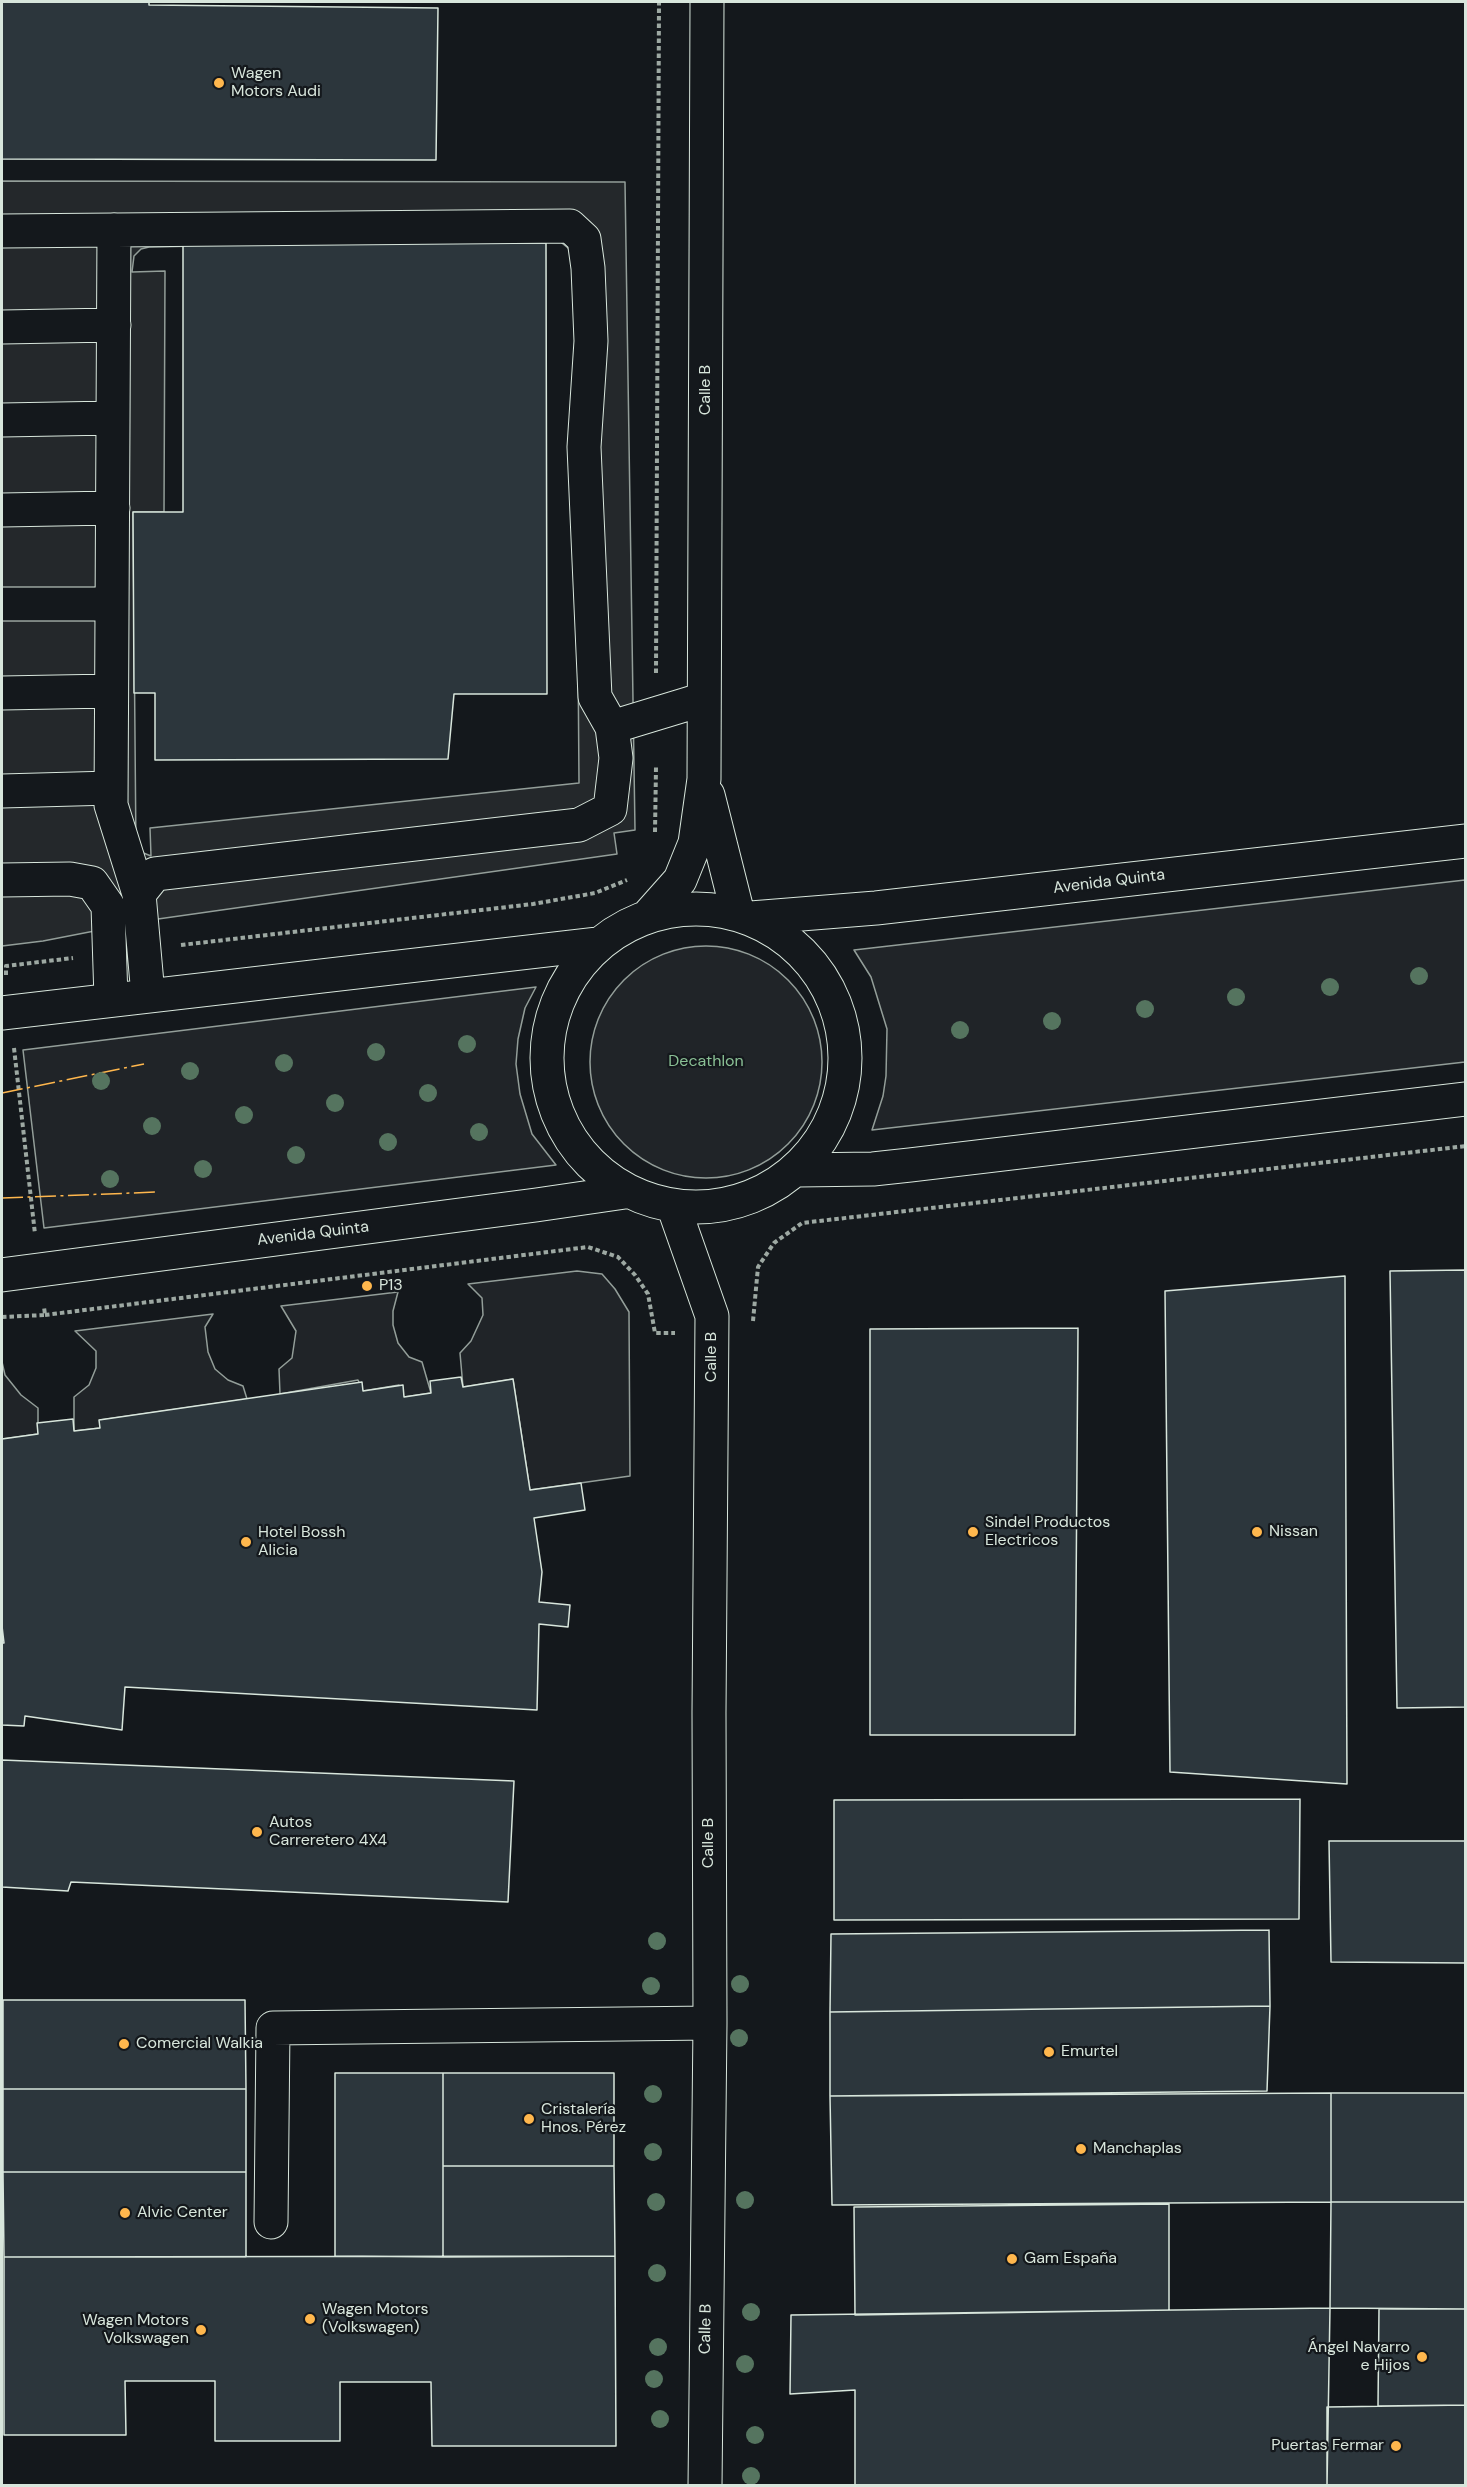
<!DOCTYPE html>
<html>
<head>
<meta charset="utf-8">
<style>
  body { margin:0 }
  #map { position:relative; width:1467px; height:2487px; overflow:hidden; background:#14181c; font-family:"DM Sans",sans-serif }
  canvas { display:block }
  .frame { position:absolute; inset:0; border:3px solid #d8e6dc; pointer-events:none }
</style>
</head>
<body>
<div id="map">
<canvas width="1467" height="2487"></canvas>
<div class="frame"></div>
</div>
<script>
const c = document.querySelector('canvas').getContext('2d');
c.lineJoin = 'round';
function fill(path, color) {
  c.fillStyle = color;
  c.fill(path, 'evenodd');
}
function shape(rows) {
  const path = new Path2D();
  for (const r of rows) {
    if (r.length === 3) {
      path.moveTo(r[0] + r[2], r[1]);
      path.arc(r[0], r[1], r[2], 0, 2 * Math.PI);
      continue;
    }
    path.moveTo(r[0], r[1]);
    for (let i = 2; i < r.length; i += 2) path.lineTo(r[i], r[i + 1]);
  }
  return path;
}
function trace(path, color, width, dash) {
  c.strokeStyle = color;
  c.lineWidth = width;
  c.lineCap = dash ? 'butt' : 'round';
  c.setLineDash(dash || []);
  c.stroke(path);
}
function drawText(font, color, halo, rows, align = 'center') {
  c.font = font + ' "DM Sans",sans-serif';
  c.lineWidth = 4.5;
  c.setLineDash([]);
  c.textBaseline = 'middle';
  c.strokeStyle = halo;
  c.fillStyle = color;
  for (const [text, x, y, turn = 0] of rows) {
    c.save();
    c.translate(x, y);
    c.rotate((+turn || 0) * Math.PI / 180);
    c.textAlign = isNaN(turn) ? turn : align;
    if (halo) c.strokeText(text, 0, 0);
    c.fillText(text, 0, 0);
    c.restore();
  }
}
const green = shape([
  [1465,880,1465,1062,872,1130,883,1096,886,1076,887,1029,871,977,854,950,1465,880],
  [706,1062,116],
  [536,987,525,1008,518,1039,516,1064,520,1094,532,1134,556,1165,44,1228,23,1050,536,987],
  [577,1271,602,1274,615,1289,629,1312,630,1476,530,1490,513,1379,463,1387,460,1353,471,1341,483,1315,482,1298,468,1284,577,1271],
  [398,1292,393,1311,393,1325,398,1343,409,1357,422,1362,431,1393,404,1397,399,1385,363,1391,358,1380,280,1394,279,1369,292,1358,296,1331,281,1306,398,1292],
  [213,1314,205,1327,208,1352,215,1369,228,1380,243,1386,247,1399,100,1420,100,1428,74,1431,74,1397,89,1385,96,1368,96,1351,75,1331,213,1314],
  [2,1362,5,1375,21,1395,38,1408,38,1434,2,1439,2,1362]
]);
const parking = shape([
  [2,181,625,182,635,830,614,833,617,854,151,920,43,941,2,946,2,181],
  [557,239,568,248,575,261,579,783,150,828,151,856,136,850,133,512,164,512,165,271,132,272,134,256,141,249,149,247,557,239]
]);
const building = shape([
  [2,2,149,2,149,5,438,8,436,160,2,159,2,2],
  [183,243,546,243,547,694,454,694,448,759,155,760,155,693,134,693,133,512,183,512,183,243],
  [1466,1270,1466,1707,1397,1708,1390,1271,1466,1270],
  [1345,1276,1347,1784,1170,1772,1165,1291,1345,1276],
  [1078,1328,1075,1735,870,1735,870,1329,1078,1328],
  [461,1377,463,1387,513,1379,530,1490,581,1483,585,1510,534,1518,542,1572,539,1602,570,1605,568,1627,539,1624,537,1710,125,1687,122,1730,25,1716,24,1726,2,1725,2,1643,4,1643,2,1626,2,1439,38,1434,37,1423,73,1419,74,1431,100,1428,99,1420,362,1382,363,1391,403,1385,404,1397,431,1393,430,1381,461,1377],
  [2,1760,514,1781,508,1902,71,1882,68,1891,2,1887,2,1760],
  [1300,1799,1299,1919,834,1920,834,1800,1300,1799],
  [1329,1841,1466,1841,1466,1963,1331,1962,1329,1841],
  [1269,1930,1270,2006,830,2012,831,1934,1269,1930],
  [3,2000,245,2000,246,2089,3,2089,3,2000],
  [1270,2006,1267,2091,830,2096,830,2012,1270,2006],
  [335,2073,443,2073,443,2257,335,2256,335,2073],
  [443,2073,614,2073,614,2166,443,2166,443,2073],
  [3,2089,246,2089,246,2172,3,2172,3,2089],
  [1331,2093,1466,2093,1466,2202,1331,2202,1331,2093],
  [1331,2093,1331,2202,832,2205,830,2096,1331,2093],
  [443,2166,614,2166,615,2256,443,2257,443,2166],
  [3,2172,246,2172,246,2257,4,2257,3,2172],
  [1331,2202,1466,2202,1466,2309,1330,2308,1331,2202],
  [1169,2204,1169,2310,855,2315,854,2207,1169,2204],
  [615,2256,616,2446,432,2446,431,2382,340,2382,340,2441,215,2441,215,2381,125,2381,126,2435,4,2435,4,2257,615,2256],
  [1330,2308,1327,2486,855,2486,855,2390,790,2394,791,2315,1330,2308],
  [1379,2309,1466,2309,1466,2405,1378,2406,1379,2309],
  [1466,2405,1466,2486,1327,2486,1327,2407,1466,2405]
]);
const path = shape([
  [656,673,659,2],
  [655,832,656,767],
  [181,945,533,904,595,893,627,880],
  [6,975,6,966,73,958],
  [14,1048,35,1234],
  [45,1315,588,1247,618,1257,635,1275,648,1294,655,1333,675,1333],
  [2,1317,45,1315,44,1307],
  [753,1321,758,1267,774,1243,802,1223,1466,1146]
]);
const minor = shape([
  [114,230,111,805,139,894],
  [2,231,570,226,584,239,588,268,591,341,584,447,595,697,612,727,616,758,610,809,579,825,155,874,139,894,148,995],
  [2,327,114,325],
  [2,420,113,418],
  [2,510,113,508],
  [2,604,112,604],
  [2,693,111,691],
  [612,727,704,699],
  [2,791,111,788],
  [708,795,738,914],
  [2,880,70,879,92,883,108,906,111,999],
  [696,1058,149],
  [648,916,680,880,695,843,704,779,707,2],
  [751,918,876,908,1466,841],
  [2,1013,598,944],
  [798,1170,873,1169,910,1165,1466,1099],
  [674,1208,712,1316,709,1712,710,2023,705,2486],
  [2,1275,536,1205,625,1192],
  [271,2222,273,2028,710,2023]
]);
const power = shape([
  [2,1093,144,1064],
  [2,1198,158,1192]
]);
const trees = [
  [1419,976],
  [1330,987],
  [1236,997],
  [1145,1009],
  [1052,1021],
  [960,1030],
  [467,1044],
  [376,1052],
  [284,1063],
  [190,1071],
  [101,1081],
  [428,1093],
  [335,1103],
  [244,1115],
  [152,1126],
  [479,1132],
  [388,1142],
  [296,1155],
  [203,1169],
  [110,1179],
  [657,1941],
  [740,1984],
  [651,1986],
  [739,2038],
  [653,2094],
  [653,2152],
  [745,2200],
  [656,2202],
  [657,2273],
  [751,2312],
  [658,2347],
  [745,2364],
  [654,2379],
  [660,2419],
  [755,2435],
  [751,2476]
];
const markers = [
  [219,83,6,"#ffb74d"],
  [367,1286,6,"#ffb74d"],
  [973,1532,6,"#ffb74d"],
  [1257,1532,6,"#ffb74d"],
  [246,1542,6,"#ffb74d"],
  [257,1832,6,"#ffb74d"],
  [124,2044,6,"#ffb74d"],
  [1049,2052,6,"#ffb74d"],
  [529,2119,6,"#ffb74d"],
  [1081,2149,6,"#ffb74d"],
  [125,2213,6,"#ffb74d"],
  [1012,2259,6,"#ffb74d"],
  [310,2319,6,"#ffb74d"],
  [201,2330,6,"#ffb74d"],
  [1422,2357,6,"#ffb74d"],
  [1396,2446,6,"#ffb74d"]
];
const poiNames = [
  ["Wagen",231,74],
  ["Motors Audi",231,92],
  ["P13",379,1286],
  ["Sindel Productos",985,1523],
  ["Electricos",985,1541],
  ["Nissan",1269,1532],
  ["Hotel Bossh",258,1533],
  ["Alicia",258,1551],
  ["Autos",269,1823],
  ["Carreretero 4X4",269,1841],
  ["Comercial Walkia",136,2044],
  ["Emurtel",1061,2052],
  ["Cristalería",541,2110],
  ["Hnos. Pérez",541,2128],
  ["Manchaplas",1093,2149],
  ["Alvic Center",137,2213],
  ["Gam España",1024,2259],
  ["Wagen Motors",322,2310],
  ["(Volkswagen)",322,2328],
  ["Wagen Motors",189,2321,"right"],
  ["Volkswagen",189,2339,"right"],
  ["Ángel Navarro",1410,2348,"right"],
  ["e Hijos",1410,2366,"right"],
  ["Puertas Fermar",1384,2446,"right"]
];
const streetNames = [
  ["Calle B",706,390,-90],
  ["Avenida Quinta",1109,882,-7],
  ["Avenida Quinta",313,1234,-7],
  ["Calle B",712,1357,-90],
  ["Calle B",709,1843,-90],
  ["Calle B",706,2329,-89]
];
const parkNames = [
  ["Decathlon",706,1062]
];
fill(green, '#202428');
trace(green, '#939e99', 1.5);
fill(parking, '#24282b');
trace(parking, '#939e99', 1.5);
fill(building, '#2c363c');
trace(building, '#d8e6dc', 1.5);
trace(minor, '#d8e6dc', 35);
trace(path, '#9da8a2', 4, [4.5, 3]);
trace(minor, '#14181c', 33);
trace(power, '#ffb74d', 1.5, [21, 4.5, 3, 4.5]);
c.fillStyle = '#55745f';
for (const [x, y] of trees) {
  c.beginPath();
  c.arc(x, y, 9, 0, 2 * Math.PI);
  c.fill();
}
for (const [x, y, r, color] of markers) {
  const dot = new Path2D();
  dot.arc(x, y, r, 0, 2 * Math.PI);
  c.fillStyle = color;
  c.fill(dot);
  trace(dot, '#14181c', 2);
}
drawText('16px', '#d8e6dc', '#14181c', poiNames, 'left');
drawText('16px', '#d8e6dc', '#14181c', streetNames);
drawText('16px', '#8ac095', '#14181c', parkNames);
</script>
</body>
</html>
